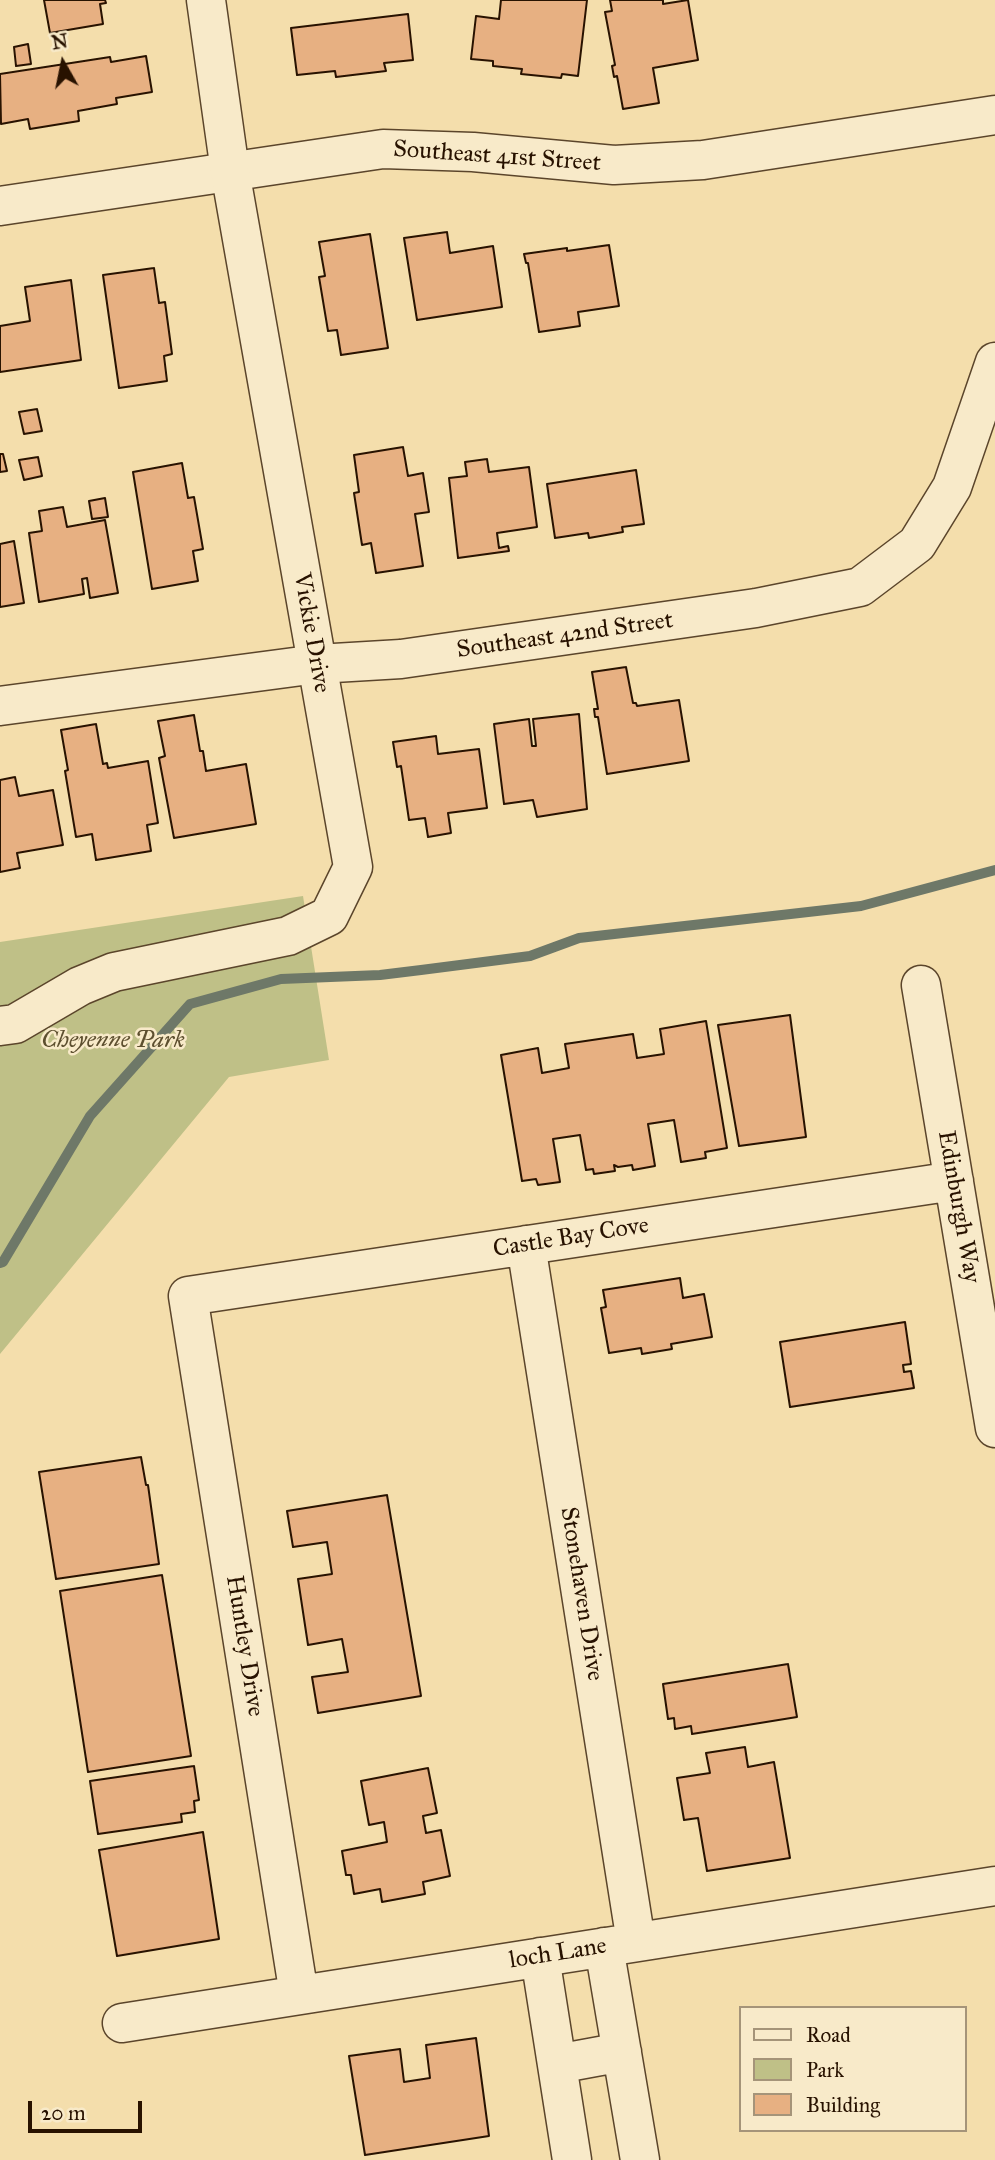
<!DOCTYPE html>
<html>
<head>
<meta charset="utf-8">
<style>
  body { margin:0 }
  #map { position:relative; width:995px; height:2160px; overflow:hidden; background:#f4deac; font-family:"IM FELL Great Primer",serif }
  canvas { display:block }
  .legend { position:absolute; left:739px; top:2006px; width:228px; height:126px; box-sizing:border-box; background:#f8eac9; border:2px solid #a59479; margin:0; padding:9px 12px; list-style:none; font-size:21px; color:#281200 }
  .legend li { display:flex; align-items:center; gap:14px; height:35px }
  .legend b { width:35px; border:2px solid #a59479 }
  .north { position:absolute; left:28px; top:28px; width:70px; height:70px; -webkit-text-stroke:5px #f8eac9; paint-order:stroke; rotate:351deg; font-size:19px; font-weight:700; line-height:28px; text-align:center; color:#281200 }
  .north::after { content:''; display:block; margin:auto; width:24px; height:32px; background:#281200; clip-path:polygon(50% 0,100% 100%,50% 72%,0 100%) }
  .scale { position:absolute; left:28px; top:2101px; width:114px; height:32px; box-sizing:border-box; border:4px solid #281200; border-top:0; padding-left:9px; font-size:21px; line-height:24px; white-space:nowrap; color:#281200; -webkit-text-stroke:5px #f8eac9; paint-order:stroke }
</style>
</head>
<body>
<div id="map">
<canvas width="995" height="2160"></canvas>
<ul class="legend">
<li><b style="height:9px;background:#f8eac9"></b>Road</li>
<li><b style="height:19px;background:#bfc087"></b>Park</li>
<li><b style="height:19px;background:#e7b082"></b>Building</li>
</ul>
<div class="north">N</div>
<div class="scale">20 m</div>
</div>
<script>
const c = document.querySelector('canvas').getContext('2d');
c.lineJoin = 'round';
function fill(path, color) {
  c.fillStyle = color;
  c.fill(path, 'evenodd');
}
function shape(rows) {
  const path = new Path2D();
  for (const r of rows) {
    path.moveTo(r[0], r[1]);
    for (let i = 2; i < r.length; i += 2) path.lineTo(r[i], r[i + 1]);
  }
  return path;
}
function trace(path, color, width, dash) {
  c.strokeStyle = color;
  c.lineWidth = width;
  c.lineCap = dash ? 'butt' : 'round';
  c.setLineDash(dash || []);
  c.stroke(path);
}
function drawText(font, color, halo, rows, align = 'center') {
  c.font = font + ' "IM FELL Great Primer",serif';
  c.lineWidth = 5;
  c.setLineDash([]);
  c.textBaseline = 'middle';
  c.strokeStyle = halo;
  c.fillStyle = color;
  for (const [text, x, y, turn = 0] of rows) {
    c.save();
    c.translate(x, y);
    c.rotate((+turn || 0) * Math.PI / 180);
    c.textAlign = isNaN(turn) ? turn : align;
    if (halo) c.strokeText(text, 0, 0);
    c.fillText(text, 0, 0);
    c.restore();
  }
}
const green = shape([
  [303,896,329,1060,229,1077,0,1354,0,942]
]);
const stream = shape([
  [0,1263,3,1262,90,1116,190,1004,281,979,380,975,421,970,530,956,579,938,861,906,995,870]
]);
const building = shape([
  [44,0,105,0,106,3,100,4,103,24,50,33,44,0],
  [501,0,587,0,578,76,562,74,561,78,521,74,522,69,493,66,493,61,471,59,476,16,499,19,501,0],
  [610,0,663,0,663,4,688,0,698,60,653,68,659,103,623,109,617,76,614,77,612,66,615,65,605,12,612,11,610,0],
  [408,14,413,60,384,63,386,71,336,77,335,71,297,75,291,28,408,14],
  [28,44,31,64,16,66,14,47,28,44],
  [146,56,152,92,116,98,117,104,78,111,79,121,30,129,28,119,1,124,0,74,110,57,111,62,146,56],
  [447,232,450,253,493,246,502,307,417,320,404,238,447,232],
  [370,234,388,348,341,355,337,330,328,331,319,277,325,276,319,242,370,234],
  [609,245,619,306,578,312,580,326,539,332,528,263,526,263,524,254,567,248,567,251,609,245],
  [154,268,159,303,165,302,172,354,164,356,167,381,119,388,103,275,154,268],
  [71,280,81,360,0,372,0,326,30,321,25,287,71,280],
  [37,409,42,431,24,434,19,412,37,409],
  [403,447,408,476,423,473,429,512,415,514,423,566,376,573,371,543,362,545,354,493,359,492,354,455,403,447],
  [0,454,3,454,7,471,0,472,0,454],
  [38,457,42,476,24,480,19,460,38,457],
  [487,459,489,472,529,467,537,527,497,533,499,548,508,546,509,551,458,558,449,478,467,476,465,462,487,459],
  [182,463,188,498,194,497,203,549,193,551,198,581,152,589,133,472,182,463],
  [636,470,644,524,622,527,623,532,589,538,588,533,555,538,547,484,636,470],
  [105,498,108,517,92,519,89,501,105,498],
  [63,507,67,527,105,520,118,593,90,598,87,578,82,579,84,594,39,602,29,533,42,531,39,511,63,507],
  [14,541,24,603,0,607,0,544,14,541],
  [626,667,633,703,636,703,637,706,679,700,689,761,607,774,598,717,595,717,594,709,598,709,592,672,626,667],
  [579,714,587,809,537,817,533,800,504,804,494,724,529,719,532,746,536,746,533,719,579,714],
  [194,715,200,751,203,751,206,771,246,764,256,824,174,838,159,758,165,756,158,721,194,715],
  [96,724,103,764,107,763,108,768,148,761,158,823,147,825,151,851,96,860,92,834,76,837,65,771,68,770,61,730,96,724],
  [436,736,438,754,479,749,487,808,448,813,451,833,428,837,425,818,409,820,401,766,397,767,393,742,436,736],
  [15,777,19,796,53,790,63,845,17,853,20,868,0,872,0,780,15,777],
  [790,1015,806,1137,739,1146,718,1025,790,1015],
  [706,1021,727,1148,705,1152,706,1158,681,1162,674,1120,648,1124,655,1166,633,1170,632,1165,618,1167,614,1165,615,1171,594,1174,593,1169,586,1170,580,1135,553,1139,560,1182,538,1185,536,1179,522,1181,501,1055,538,1048,542,1073,569,1068,565,1044,633,1034,637,1058,664,1054,660,1029,706,1021],
  [680,1278,683,1298,704,1294,712,1337,671,1344,672,1349,642,1354,641,1348,609,1353,601,1308,606,1307,603,1290,680,1278],
  [905,1322,911,1364,903,1365,904,1372,911,1371,914,1388,790,1407,780,1342,905,1322],
  [141,1457,146,1485,148,1485,159,1564,56,1579,39,1472,141,1457],
  [387,1495,421,1696,318,1713,312,1677,348,1672,342,1639,308,1645,298,1579,332,1574,327,1542,293,1547,287,1511,387,1495],
  [162,1575,191,1756,88,1772,60,1591,162,1575],
  [788,1664,797,1717,692,1734,691,1726,675,1729,674,1718,668,1719,663,1684,788,1664],
  [745,1747,748,1767,774,1762,790,1858,707,1871,698,1818,684,1820,677,1778,710,1773,706,1753,745,1747],
  [194,1766,199,1800,194,1801,195,1812,181,1814,182,1822,98,1834,90,1781,194,1766],
  [428,1768,437,1813,423,1816,426,1833,441,1830,450,1876,423,1882,425,1894,382,1902,380,1889,354,1894,351,1875,346,1875,342,1851,387,1842,384,1822,369,1825,361,1781,428,1768],
  [203,1832,219,1939,117,1956,99,1850,203,1832],
  [476,2038,489,2136,365,2155,349,2056,400,2049,404,2082,430,2078,426,2045,476,2038]
]);
const minor = shape([
  [0,206,383,149,473,152,614,165,703,160,995,115],
  [0,706,317,664,401,659,756,608,860,587,917,544,952,487,995,362],
  [921,985,995,1428],
  [526,1245,636,1942],
  [604,1947,640,2160],
  [540,1957,572,2160],
  [299,1995,188,1296,954,1181],
  [122,2023,995,1886],
  [557,2064,622,2052]
]);
const tertiary = shape([
  [0,1026,15,1024,80,986,114,972,288,936,329,916,353,867,230,171,206,0]
]);
const streetNames = [
  ["Southeast 41st Street",497,157,4],
  ["Vickie Drive",311,633,80],
  ["Southeast 42nd Street",565,636,-8],
  ["Edinburgh Way",958,1207,80],
  ["Castle Bay Cove",571,1238,-9],
  ["Stonehaven Drive",581,1594,81],
  ["Huntley Drive",244,1646,81],
  ["loch Lane",558,1954,-9]
];
const parkNames = [
  ["Cheyenne Park",113,1041]
];
fill(green, '#bfc087');
trace(stream, '#6e7868', 10);
fill(building, '#e7b082');
trace(building, '#281200', 2);
trace(minor, '#5b452b', 41);
trace(tertiary, '#5b452b', 41);
trace(minor, '#f8eac9', 38);
trace(tertiary, '#f8eac9', 38);
drawText('24px', '#281200', '#f8eac9', streetNames);
drawText('italic 24px', '#5d4f2f', '#f8eac9', parkNames);
</script>
</body>
</html>
